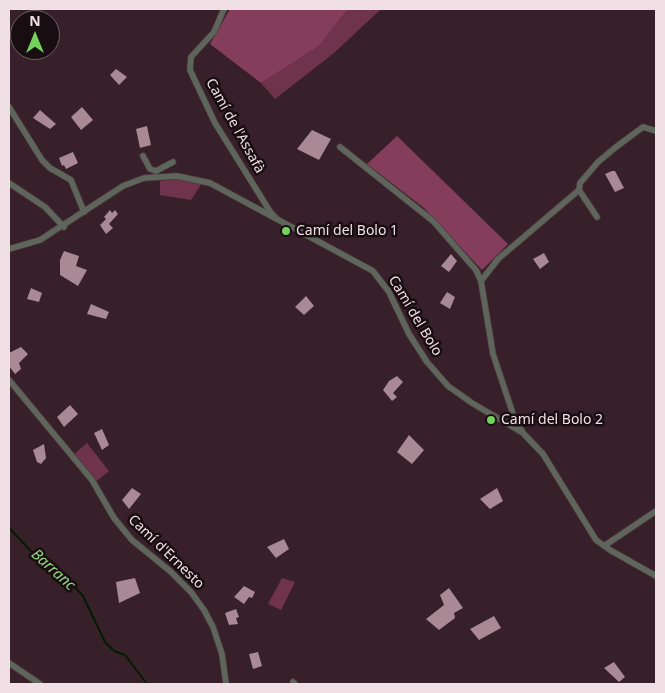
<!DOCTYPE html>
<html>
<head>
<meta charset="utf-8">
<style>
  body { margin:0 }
  #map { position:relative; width:665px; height:693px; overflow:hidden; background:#372029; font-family:"Noto Sans",sans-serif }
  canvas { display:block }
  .frame { position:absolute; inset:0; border:10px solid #f0dfe4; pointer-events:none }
  .north { position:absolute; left:10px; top:10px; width:50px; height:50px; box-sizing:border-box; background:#180d11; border:1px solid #6e6165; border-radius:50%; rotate:0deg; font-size:14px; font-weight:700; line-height:20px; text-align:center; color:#f0dfe4 }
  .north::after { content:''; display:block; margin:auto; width:18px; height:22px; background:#74d25b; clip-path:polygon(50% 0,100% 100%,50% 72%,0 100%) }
</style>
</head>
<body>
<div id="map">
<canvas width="665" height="693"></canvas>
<div class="frame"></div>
<div class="north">N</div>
</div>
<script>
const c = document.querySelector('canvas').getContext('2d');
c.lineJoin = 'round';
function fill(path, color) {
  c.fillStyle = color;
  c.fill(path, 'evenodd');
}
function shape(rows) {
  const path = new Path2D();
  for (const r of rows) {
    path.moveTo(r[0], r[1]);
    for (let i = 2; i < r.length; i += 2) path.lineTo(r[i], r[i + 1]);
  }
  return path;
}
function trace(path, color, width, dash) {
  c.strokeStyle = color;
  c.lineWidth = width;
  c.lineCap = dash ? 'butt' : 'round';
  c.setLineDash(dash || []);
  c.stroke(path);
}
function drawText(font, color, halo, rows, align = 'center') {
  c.font = font + ' "Noto Sans",sans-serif';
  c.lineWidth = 5;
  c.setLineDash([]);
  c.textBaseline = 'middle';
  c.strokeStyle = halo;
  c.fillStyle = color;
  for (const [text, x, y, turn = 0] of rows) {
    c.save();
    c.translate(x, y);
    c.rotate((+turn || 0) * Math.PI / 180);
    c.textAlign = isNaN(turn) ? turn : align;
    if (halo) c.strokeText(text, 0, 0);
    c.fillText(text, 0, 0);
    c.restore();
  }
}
const green = shape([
  [348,9,381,9,334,53,275,99,261,83,319,46],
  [174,179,187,179,202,183,191,200,160,195,160,181],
  [87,443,109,471,97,481,74,454],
  [282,578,295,582,281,610,268,604]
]);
const forest = shape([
  [230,9,348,9,319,46,261,83,210,44],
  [397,136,508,244,482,270,424,208,367,164]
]);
const stream = shape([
  [9,528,55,576,74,586,83,596,105,642,114,651,125,655,147,684]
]);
const building = shape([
  [116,69,127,77,119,85,110,75],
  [82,107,93,120,81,130,71,117],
  [40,110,56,124,50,129,33,118],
  [147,126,151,145,140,148,136,129],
  [312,130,331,139,319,160,297,149],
  [73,152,78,163,66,169,64,165,62,166,59,158],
  [612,171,615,171,624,188,615,192,605,174],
  [110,210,112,213,115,210,118,214,109,224,113,228,106,234,100,225,106,219,104,217],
  [64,251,79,256,76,266,87,270,78,286,60,275,60,260],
  [544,253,549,262,540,269,533,259],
  [451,254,457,261,449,272,441,266],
  [31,288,42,293,39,302,27,299],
  [447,292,455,297,450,309,440,303],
  [306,296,314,306,304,315,295,307],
  [91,304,109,312,106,319,87,314],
  [21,347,28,354,19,363,21,369,15,374,9,366,9,353],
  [397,376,403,382,393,393,397,397,392,401,383,390,389,381],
  [70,405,78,414,64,427,57,417],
  [102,429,109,445,102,450,94,433],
  [409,435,424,450,412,464,397,452],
  [44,444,46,458,41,464,37,462,33,450],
  [132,488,141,494,129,509,122,500],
  [497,488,503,501,490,509,480,499],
  [284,539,289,549,276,558,267,547],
  [135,578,140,593,119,603,116,582],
  [244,586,255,592,252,598,249,597,244,604,234,597],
  [449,588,463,608,454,613,455,618,439,630,426,619,444,605,440,595],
  [236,609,239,617,236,618,238,624,229,625,225,613],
  [494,616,501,628,479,640,470,629],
  [258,652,262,666,253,669,249,654],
  [614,662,625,677,619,682,604,668]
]);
const street = shape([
  [224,9,214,32,191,57,190,70,215,123,271,213,277,219],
  [9,107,42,160,50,168,71,180,84,212],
  [340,147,433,221,476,270,481,281,493,354,516,423,522,431],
  [143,156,150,169,156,171,173,162],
  [9,183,45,207,64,227],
  [579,190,580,183,598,162,616,147,643,127,656,131],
  [9,249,40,240,123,186,144,178,177,176,210,183,373,271,389,292,409,334,427,362,448,386,472,403,523,433,543,454,596,540,610,550,656,576],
  [481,281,498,259,579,190,597,217],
  [9,380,92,480,114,518,132,540,170,571,191,592,204,610,213,627,222,654,226,684],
  [604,546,656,511],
  [9,663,40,684],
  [293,682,295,684]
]);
const markers = [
  [286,231,5,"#74d25b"],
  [491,420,5,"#74d25b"]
];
const streetNames = [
  ["Camí de l'Assafà",235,126,61],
  ["Camí del Bolo",415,316,59],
  ["Camí d'Ernesto",166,552,44]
];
const poiNames = [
  ["Camí del Bolo 1",296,231],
  ["Camí del Bolo 2",501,420]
];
const waterNames = [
  ["Barranc",53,570,42]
];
fill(green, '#70334c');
fill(forest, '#843e5c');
trace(stream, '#041b00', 2);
fill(building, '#a88994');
trace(street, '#513b43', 7);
trace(street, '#5e665c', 5.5);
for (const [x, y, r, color] of markers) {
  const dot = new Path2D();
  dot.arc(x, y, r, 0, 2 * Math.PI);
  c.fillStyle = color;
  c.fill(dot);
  trace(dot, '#180d11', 2);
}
drawText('14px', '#f0dfe4', '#180d11', streetNames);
drawText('14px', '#f0dfe4', '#180d11', poiNames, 'left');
drawText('italic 15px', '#95d884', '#180d11', waterNames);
</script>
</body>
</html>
